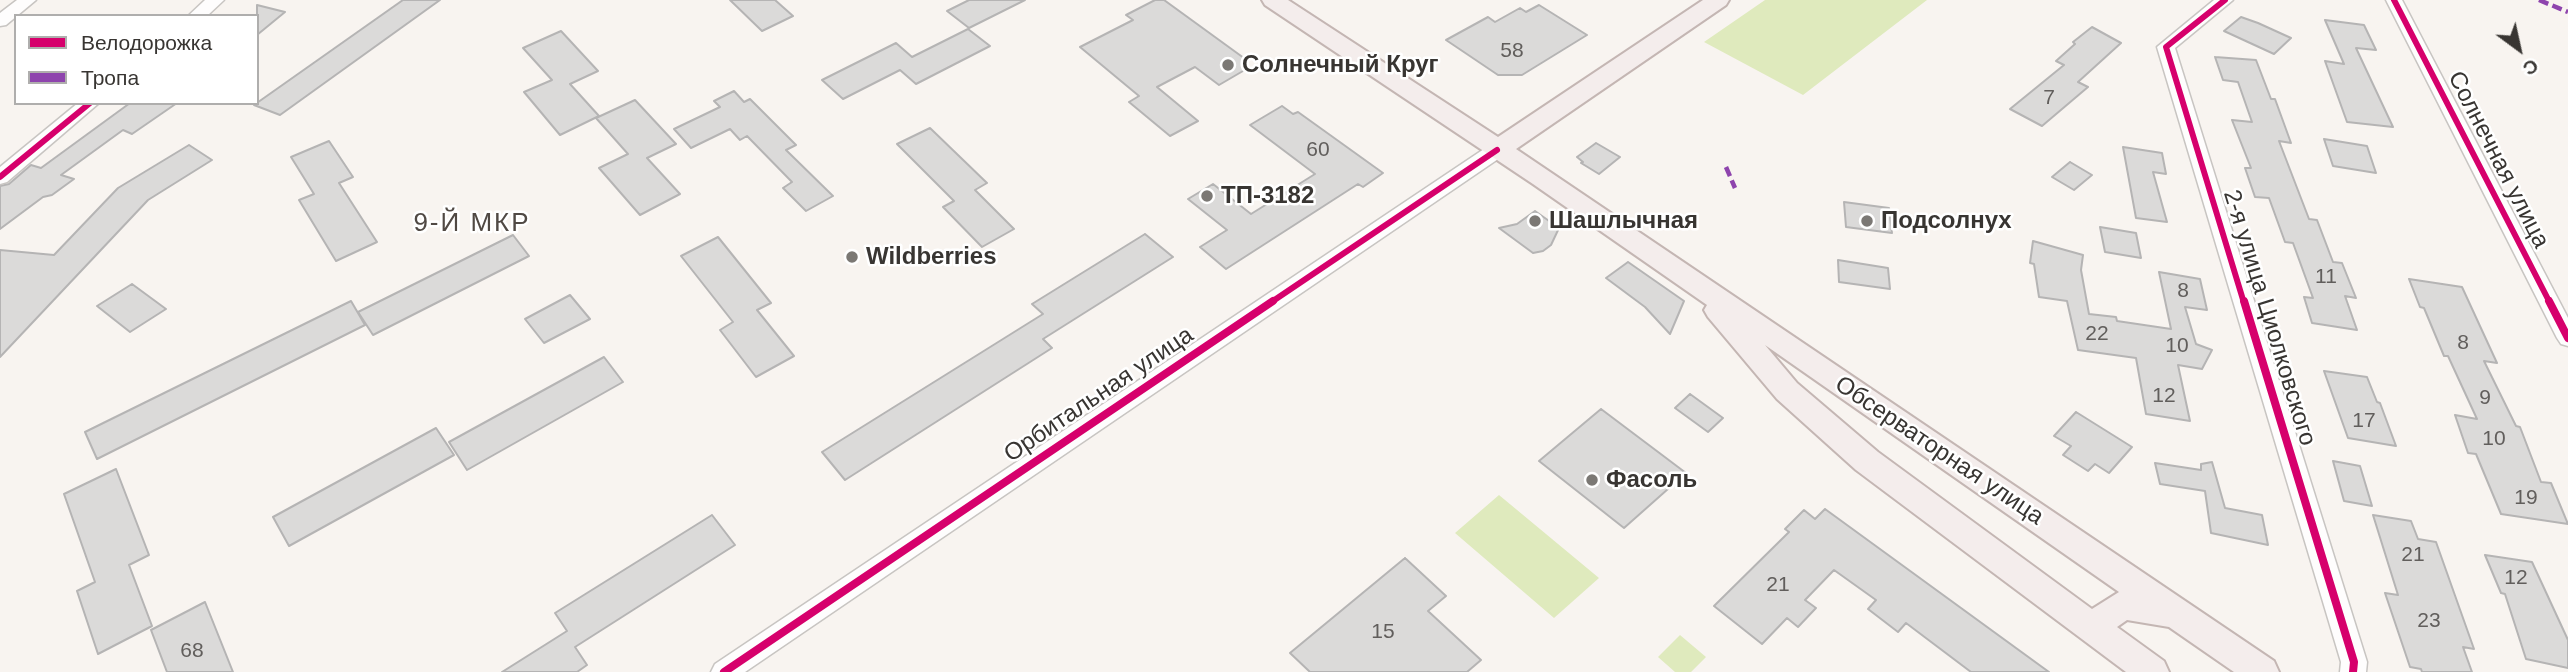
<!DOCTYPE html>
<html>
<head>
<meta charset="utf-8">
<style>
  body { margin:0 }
  #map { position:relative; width:2568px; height:672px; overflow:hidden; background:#f8f4f0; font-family:Helvetica,sans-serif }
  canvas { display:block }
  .legend { position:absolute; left:14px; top:14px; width:245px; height:91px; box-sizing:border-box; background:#fff; border:2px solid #afaead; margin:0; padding:9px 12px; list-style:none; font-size:21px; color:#383532 }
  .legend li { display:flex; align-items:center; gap:14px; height:35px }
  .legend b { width:35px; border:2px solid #afaead }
  .north { position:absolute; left:2484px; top:14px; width:70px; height:70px; -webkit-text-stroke:5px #fff; paint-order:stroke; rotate:147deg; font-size:19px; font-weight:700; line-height:28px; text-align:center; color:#383532 }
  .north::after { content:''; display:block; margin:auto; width:24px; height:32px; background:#383532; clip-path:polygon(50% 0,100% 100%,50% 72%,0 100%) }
</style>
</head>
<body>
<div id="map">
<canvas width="2568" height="672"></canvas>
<ul class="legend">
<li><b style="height:9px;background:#d6006c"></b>Велодорожка</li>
<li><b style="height:9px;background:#8e44ad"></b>Тропа</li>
</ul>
<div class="north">С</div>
</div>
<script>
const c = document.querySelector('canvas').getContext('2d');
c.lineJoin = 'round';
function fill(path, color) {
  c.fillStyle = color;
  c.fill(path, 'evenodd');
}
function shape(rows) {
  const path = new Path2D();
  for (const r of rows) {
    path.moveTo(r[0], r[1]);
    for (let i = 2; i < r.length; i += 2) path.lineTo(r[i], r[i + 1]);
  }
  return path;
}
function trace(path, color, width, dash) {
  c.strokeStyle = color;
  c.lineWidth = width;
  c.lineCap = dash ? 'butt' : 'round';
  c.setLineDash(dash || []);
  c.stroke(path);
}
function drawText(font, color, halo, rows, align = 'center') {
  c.font = font + ' Helvetica,sans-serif';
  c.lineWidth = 5;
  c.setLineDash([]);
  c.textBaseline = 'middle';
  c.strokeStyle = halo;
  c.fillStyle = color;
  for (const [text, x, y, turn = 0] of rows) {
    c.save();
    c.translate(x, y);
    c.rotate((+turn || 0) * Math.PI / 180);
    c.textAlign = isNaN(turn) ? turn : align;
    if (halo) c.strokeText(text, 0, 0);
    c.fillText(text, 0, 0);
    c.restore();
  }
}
const green = shape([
  [1765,0,1927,0,1803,95,1704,42],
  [1499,495,1599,578,1554,618,1455,533],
  [1680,635,1706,657,1691,672,1675,672,1658,657]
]);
const building = shape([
  [403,0,440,0,280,115,254,105,403,0],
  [730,0,775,0,793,16,762,31,730,0],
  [969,0,1025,0,969,28,947,11,969,0],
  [1155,0,1164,0,1248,61,1243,71,1219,85,1195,67,1157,87,1198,121,1170,136,1129,102,1139,96,1080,47,1133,20,1126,15,1155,0],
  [257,5,285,12,257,35,257,5],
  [1539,5,1587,35,1522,75,1498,75,1446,40,1488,17,1495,22,1520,8,1526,12,1539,5],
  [2241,17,2258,23,2291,38,2274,54,2224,31,2241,17],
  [2325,20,2364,25,2376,50,2356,48,2393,127,2347,122,2325,61,2344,64,2325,20],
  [2092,27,2121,43,2078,82,2088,87,2042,126,2010,109,2064,65,2056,61,2075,44,2073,42,2092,27],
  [968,29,990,46,916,84,900,70,843,99,822,80,896,43,912,57,968,29],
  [561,31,598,71,570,84,599,116,560,135,524,92,552,80,523,48,561,31],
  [2215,57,2256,60,2271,99,2275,99,2291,143,2279,141,2309,219,2317,220,2333,262,2342,263,2356,298,2345,296,2357,330,2312,323,2304,297,2313,298,2293,243,2285,242,2269,198,2255,197,2245,168,2251,168,2232,120,2252,122,2238,82,2223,80,2215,57],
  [734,91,744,102,750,99,796,145,786,150,833,196,806,211,783,188,792,182,747,136,740,140,730,129,691,148,674,129,720,107,714,101,734,91],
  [635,100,676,144,647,158,680,194,640,215,599,168,628,154,596,118,635,100],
  [130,103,177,103,132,134,123,130,61,175,74,179,52,195,43,197,0,229,0,186,9,184,31,165,41,168,130,103],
  [1282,106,1293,114,1298,112,1383,173,1363,187,1358,184,1226,269,1200,247,1227,230,1188,199,1213,184,1251,214,1315,174,1250,125,1282,106],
  [930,128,987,183,975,190,1014,229,982,247,943,207,954,201,897,144,930,128],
  [2324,139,2367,146,2376,173,2333,166,2324,139],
  [329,141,353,177,339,183,377,242,336,261,299,200,314,194,291,157,329,141],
  [1596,143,1620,157,1599,174,1581,163,1583,162,1577,157,1596,143],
  [189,145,212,160,148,200,0,357,0,250,54,255,118,188,189,145],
  [2123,147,2162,153,2166,174,2153,172,2167,222,2136,218,2123,147],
  [2070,162,2092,175,2074,190,2052,177,2070,162],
  [1844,202,1889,208,1892,233,1846,227,1844,202],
  [1535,211,1559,228,1551,245,1543,251,1533,253,1499,228,1517,224,1535,211],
  [2100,227,2136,233,2141,258,2105,252,2100,227],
  [1145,234,1173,257,1043,339,1052,348,845,480,822,452,1043,314,1032,304,1145,234],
  [513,235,529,256,373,335,358,312,513,235],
  [718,237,771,303,757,310,794,356,756,377,720,330,733,322,681,256,718,237],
  [2033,241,2083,255,2081,270,2089,314,2116,317,2117,321,2171,329,2159,272,2200,279,2207,310,2185,307,2196,344,2212,350,2202,369,2178,365,2190,421,2146,414,2136,358,2078,350,2067,301,2039,297,2034,264,2030,263,2033,241],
  [1838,260,1888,268,1890,289,1839,282,1838,260],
  [1628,262,1684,301,1670,334,1645,307,1606,278,1628,262],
  [2409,279,2462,287,2497,363,2484,361,2516,426,2520,427,2541,482,2551,483,2568,524,2501,514,2476,454,2468,453,2455,415,2477,419,2448,356,2444,356,2424,308,2420,307,2409,279],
  [132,284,166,309,130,332,97,306,132,284],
  [570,295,590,319,544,343,525,319,570,295],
  [351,301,365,325,97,459,85,432,351,301],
  [604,357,623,382,467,470,449,442,604,357],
  [2324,371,2367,377,2377,402,2380,403,2396,446,2348,438,2324,371],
  [1690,394,1723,418,1708,432,1675,408,1690,394],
  [1601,409,1686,473,1624,528,1539,461,1601,409],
  [2076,412,2132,447,2109,473,2095,464,2088,471,2063,455,2071,446,2054,436,2076,412],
  [436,428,454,455,289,546,273,517,436,428],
  [2333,461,2360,466,2372,506,2344,501,2333,461],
  [2212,462,2225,508,2262,515,2268,545,2211,533,2205,491,2160,484,2155,463,2201,470,2201,464,2212,462],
  [116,469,149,555,129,565,152,626,98,654,77,591,95,582,64,494,116,469],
  [1825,509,2049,672,1971,672,1906,623,1898,632,1868,609,1876,600,1834,570,1805,600,1816,608,1798,627,1787,618,1762,644,1714,606,1789,532,1785,529,1804,510,1815,519,1825,509],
  [712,515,735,545,575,647,587,665,577,672,502,672,567,631,555,613,712,515],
  [2373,515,2411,521,2418,539,2436,542,2474,649,2463,647,2472,672,2422,672,2421,669,2410,667,2385,593,2398,595,2373,515],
  [2485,555,2532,562,2568,640,2568,668,2526,659,2505,594,2501,593,2485,555],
  [1405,558,1446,596,1428,611,1481,660,1467,672,1310,672,1290,653,1405,558],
  [205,602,233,672,167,672,151,630,205,602]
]);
const minor = shape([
  [17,0,36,0,6,25,0,26,0,13,17,0],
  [205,0,224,0,207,16,188,16,205,0],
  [2214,0,2233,0,2175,48,2367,662,2366,672,2340,672,2341,662,2157,47,2214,0],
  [2386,0,2402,0,2568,318,2568,346,2561,344,2557,338,2386,0],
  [78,103,99,103,7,182,0,184,0,167,78,103],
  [1497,144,1504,145,1506,150,1504,155,745,672,711,672,715,664,1490,145,1497,144]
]);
const major = shape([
  [1262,0,1288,0,1498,137,1703,0,1729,0,1726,5,1516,149,2274,661,2279,672,2234,672,2169,627,2127,620,2117,627,2164,661,2169,672,2126,672,1856,470,1777,399,1708,317,1704,310,1707,305,1533,184,1265,5,1262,0],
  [1765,345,2119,592,2092,609,1878,452,1797,383,1765,345]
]);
const quiet = shape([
  [2539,0,2568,12],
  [1726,167,1735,188]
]);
const cyclewayFar1 = shape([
  [2225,0,2166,47,2244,303],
  [2394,0,2550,303],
  [0,177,90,103],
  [1270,303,1497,150]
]);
const cycleway = shape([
  [2244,301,2354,662,2353,672],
  [2549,301,2568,338],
  [724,672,1273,301]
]);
const markers = [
  [1228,65,7,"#7b7874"],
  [1207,196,7,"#7b7874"],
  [1535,221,7,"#7b7874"],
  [1867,221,7,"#7b7874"],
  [852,257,7,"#7b7874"],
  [1592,480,7,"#7b7874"]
];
const numberNames = [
  ["58",1512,51],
  ["7",2049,98],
  ["60",1318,150],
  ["11",2326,277],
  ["8",2183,291],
  ["22",2097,334],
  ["8",2463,343],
  ["10",2177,346],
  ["12",2164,396],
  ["9",2485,398],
  ["17",2364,421],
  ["10",2494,439],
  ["19",2526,498],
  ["21",2413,555],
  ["12",2516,578],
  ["21",1778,585],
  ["23",2429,621],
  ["15",1383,632],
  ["68",192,651]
];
const poiNames = [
  ["Солнечный Круг",1242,65],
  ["ТП-3182",1221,196],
  ["Шашлычная",1549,221],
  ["Подсолнух",1881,221],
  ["Wildberries",866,257],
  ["Фасоль",1606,480]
];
const streetNames = [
  ["Солнечная улица",2498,160,63],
  ["2-я улица Циолковского",2269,318,73],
  ["Орбитальная улица",1099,395,-34],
  ["Обсерваторная улица",1939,451,34]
];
const neighbourhoodNames = [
  ["9-Й МКР",472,224]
];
fill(green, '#dfeabd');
fill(building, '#dbdad9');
trace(building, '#b5b4b4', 2);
trace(minor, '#c8c5c2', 3);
trace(major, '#c4b6b3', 4);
fill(minor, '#fefdfd');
fill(major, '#f4edec');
trace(quiet, '#8e44ad', 4.5, [10, 4.5]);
trace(cyclewayFar1, '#d6006c', 6);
trace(cycleway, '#d6006c', 8);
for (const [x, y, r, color] of markers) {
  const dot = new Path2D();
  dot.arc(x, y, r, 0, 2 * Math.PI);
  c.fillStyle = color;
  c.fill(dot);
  trace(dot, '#fff', 2.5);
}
drawText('21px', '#615e5c', null, numberNames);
drawText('bold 24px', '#383532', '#fff', poiNames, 'left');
drawText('24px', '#383532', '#fff', streetNames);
c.letterSpacing = '2px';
drawText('26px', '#504944', '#fff', neighbourhoodNames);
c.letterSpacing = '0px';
</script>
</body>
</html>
